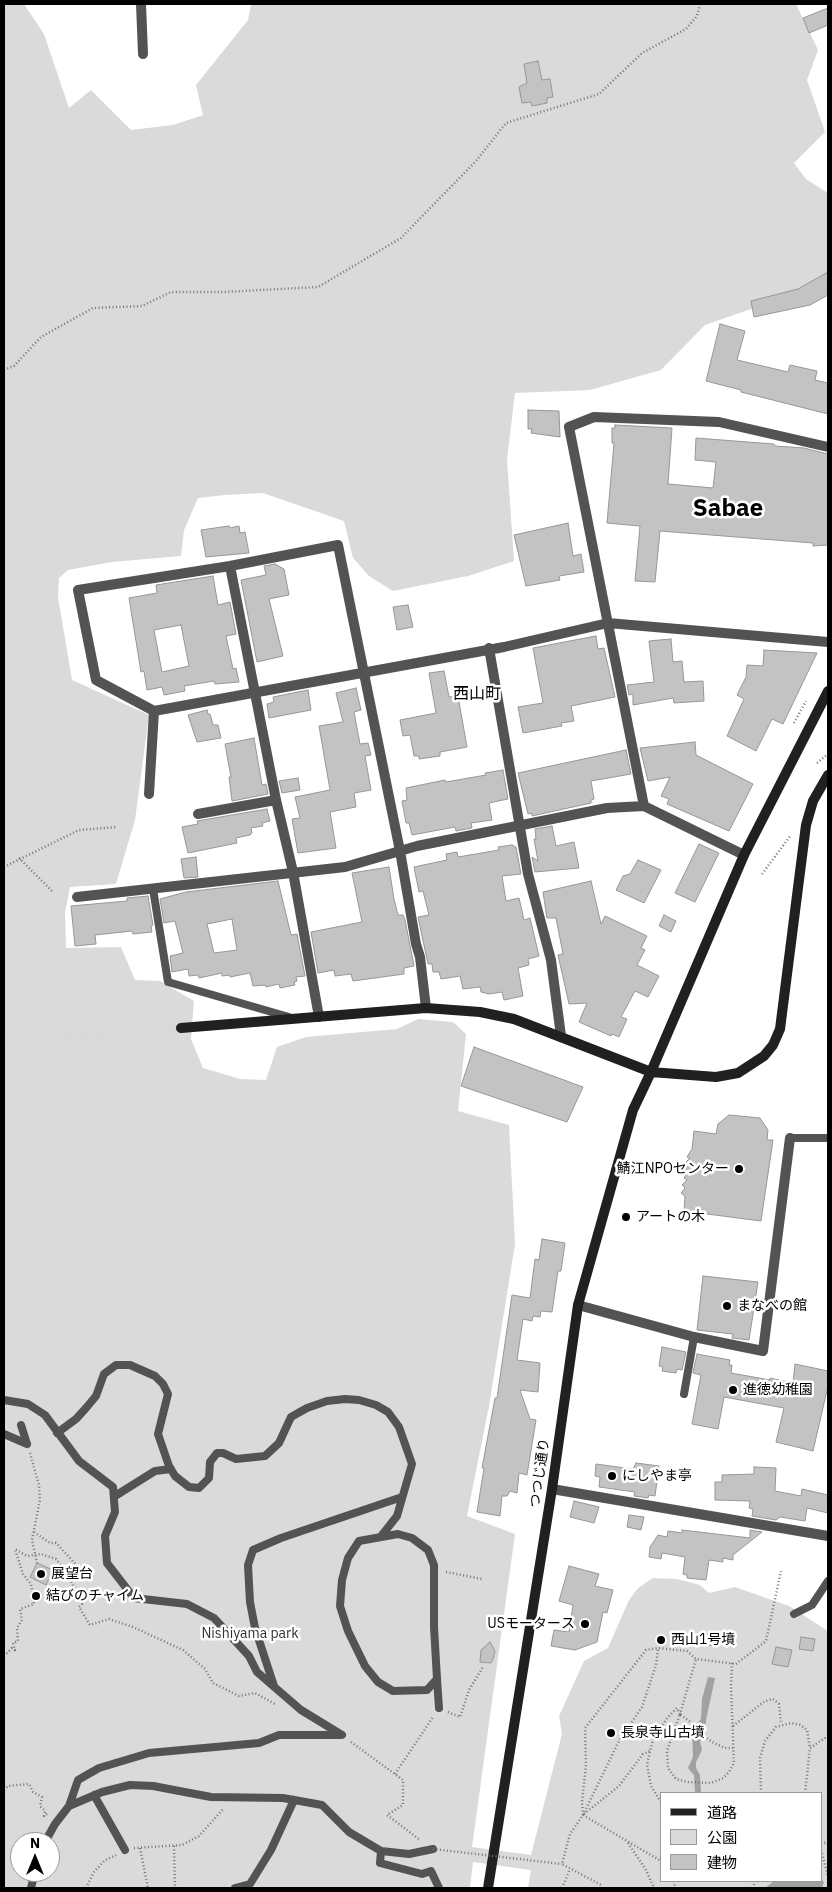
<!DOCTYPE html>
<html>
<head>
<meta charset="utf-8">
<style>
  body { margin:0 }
  #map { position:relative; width:832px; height:1892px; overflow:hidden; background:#fff; font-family:"IBM Plex Sans","Noto Sans JP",sans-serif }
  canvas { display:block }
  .frame { position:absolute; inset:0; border:5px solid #000; pointer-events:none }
  .legend { position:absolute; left:660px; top:1792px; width:162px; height:90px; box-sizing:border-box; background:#fff; border:1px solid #999; margin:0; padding:6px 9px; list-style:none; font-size:15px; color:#000 }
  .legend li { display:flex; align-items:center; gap:10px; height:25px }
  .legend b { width:25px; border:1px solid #999 }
  .north { position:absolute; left:10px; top:1832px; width:50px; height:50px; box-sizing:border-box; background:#fff; border:1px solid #999; border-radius:50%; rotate:0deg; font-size:14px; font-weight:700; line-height:20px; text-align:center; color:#000 }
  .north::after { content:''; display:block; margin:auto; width:18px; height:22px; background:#000; clip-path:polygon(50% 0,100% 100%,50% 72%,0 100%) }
</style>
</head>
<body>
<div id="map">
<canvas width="832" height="1892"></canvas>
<div class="frame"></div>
<ul class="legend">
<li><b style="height:6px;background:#202020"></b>道路</li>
<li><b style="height:14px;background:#dadada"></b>公園</li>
<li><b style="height:14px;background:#c3c3c3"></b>建物</li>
</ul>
<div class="north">N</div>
</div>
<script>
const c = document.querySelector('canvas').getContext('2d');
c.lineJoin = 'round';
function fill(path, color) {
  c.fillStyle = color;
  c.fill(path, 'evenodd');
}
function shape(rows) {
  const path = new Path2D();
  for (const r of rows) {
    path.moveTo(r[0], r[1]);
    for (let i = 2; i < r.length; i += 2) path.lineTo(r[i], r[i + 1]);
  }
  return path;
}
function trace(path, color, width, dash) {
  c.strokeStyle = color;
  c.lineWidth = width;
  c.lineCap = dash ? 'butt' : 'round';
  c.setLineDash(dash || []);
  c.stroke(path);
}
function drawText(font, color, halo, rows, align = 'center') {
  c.font = font + ' "IBM Plex Sans","Noto Sans JP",sans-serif';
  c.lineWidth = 5;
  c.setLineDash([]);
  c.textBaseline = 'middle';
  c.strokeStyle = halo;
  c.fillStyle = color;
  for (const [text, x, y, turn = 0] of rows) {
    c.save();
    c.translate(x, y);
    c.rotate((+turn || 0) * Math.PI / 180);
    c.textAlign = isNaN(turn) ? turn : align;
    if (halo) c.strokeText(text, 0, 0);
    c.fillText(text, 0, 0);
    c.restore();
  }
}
const green = shape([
  [4,4,24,4,44,34,69,108,91,90,131,130,173,125,203,115,196,85,248,20,251,4,796,4,818,50,807,80,825,132,794,163,806,179,828,193,828,280,798,296,748,310,705,325,661,370,590,390,515,393,507,459,514,561,468,576,393,591,369,576,353,558,344,521,263,493,225,495,198,498,184,530,181,556,112,562,68,570,59,578,58,597,72,680,149,715,135,820,116,884,70,887,65,913,66,948,121,947,135,980,160,981,194,1001,191,1039,203,1068,240,1079,266,1080,277,1047,306,1037,397,1029,418,1019,453,1022,466,1034,458,1111,509,1125,515,1244,489,1406,467,1516,515,1534,472,1847,531,1855,562,1734,559,1716,584,1661,608,1648,629,1600,638,1588,653,1578,677,1579,700,1585,709,1593,735,1587,789,1606,828,1631,828,1888,528,1888,531,1870,473,1862,470,1888,4,1888],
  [661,1793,821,1793,821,1881,661,1881],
  [20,1842,50,1842,50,1872,20,1872]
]);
const water = shape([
  [708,1677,715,1678,706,1720,706,1734,700,1741,702,1750,696,1762,696,1768,700,1775,701,1792,695,1792,694,1775,688,1768,693,1757,692,1729,701,1719,702,1699],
  [821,1879,824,1882,822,1888,765,1888,774,1881]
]);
const building = shape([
  [828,8,828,25,809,33,803,18,828,8],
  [538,61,542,80,550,79,553,97,547,98,547,103,532,106,531,102,522,103,519,87,527,83,524,64,538,61],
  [828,272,828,295,810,305,754,317,751,301,798,289,828,272],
  [720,324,745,331,737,360,788,372,790,365,817,371,815,380,828,383,828,414,741,392,741,390,706,381,720,324],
  [528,410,559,411,560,437,531,433,532,429,528,429,528,410],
  [615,425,672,428,668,484,713,488,716,462,695,460,696,438,774,444,775,446,804,448,828,454,828,545,813,546,813,543,660,531,655,582,635,581,640,526,607,523,614,443,612,443,612,428,615,428,615,425],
  [568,523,573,556,581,554,584,572,559,576,560,580,526,586,514,535,568,523],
  [229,526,230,528,239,526,240,533,245,532,249,553,206,557,201,530,229,526],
  [275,564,284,569,289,595,269,599,283,656,257,662,241,580,266,575,264,566,275,564],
  [213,576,218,605,230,602,236,634,226,636,233,669,236,668,239,682,215,684,214,681,184,686,185,691,164,695,162,687,147,690,144,671,141,672,129,598,157,593,156,585,213,576],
  [181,625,189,666,162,672,154,630,181,625],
  [408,605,413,627,397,630,393,607,408,605],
  [596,636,598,649,604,648,615,697,571,706,574,721,561,723,562,726,523,733,518,707,543,703,533,648,596,636],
  [671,639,673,662,682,661,684,682,703,681,704,701,674,703,673,698,633,705,633,694,629,695,627,685,654,682,649,641,671,639],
  [764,650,817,653,783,724,772,719,756,751,727,736,744,699,737,695,746,677,747,665,763,666,764,650],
  [444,671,449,697,458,696,467,747,440,752,440,756,419,759,419,756,414,756,410,735,403,736,400,720,436,713,429,673,444,671],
  [356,688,361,710,354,712,360,744,368,743,371,755,365,756,371,790,354,793,356,807,330,812,336,848,298,853,292,819,300,818,295,797,330,790,319,726,343,722,336,693,356,688],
  [308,690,311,710,269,718,267,704,274,702,273,697,308,690],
  [207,710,208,714,210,714,213,725,218,725,221,738,197,742,188,715,207,710],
  [254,738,262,785,266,784,268,794,232,801,229,777,231,777,225,744,254,738],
  [695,742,696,755,753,784,729,831,667,804,669,799,661,796,670,777,648,781,640,748,695,742],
  [626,750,631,774,591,781,594,799,591,800,591,803,532,816,532,813,528,814,518,773,626,750],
  [503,770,508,799,489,803,492,820,471,823,472,828,456,831,455,827,412,835,409,823,406,823,402,801,407,800,406,788,445,780,446,782,486,775,485,773,503,770],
  [298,778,300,790,282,793,279,781,298,778],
  [267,809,270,821,262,823,263,826,251,828,252,833,250,835,236,838,237,843,188,853,182,827,198,824,197,821,267,809],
  [552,826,556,846,574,842,579,868,535,872,532,857,538,861,534,839,536,839,535,829,552,826],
  [699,844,719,853,695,902,675,893,699,844],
  [512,845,516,847,521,874,502,876,506,901,519,898,524,920,530,918,539,956,528,959,529,965,518,968,523,996,504,1000,502,992,489,994,481,992,480,987,463,989,460,976,441,979,439,972,433,972,432,964,428,964,418,917,429,915,423,891,419,892,414,867,447,860,446,854,457,852,458,857,499,850,498,847,512,845],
  [196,857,198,877,184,878,181,859,196,857],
  [638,860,661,870,644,903,616,890,623,876,630,874,638,860],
  [389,867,394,899,398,915,403,915,405,920,414,966,404,968,404,974,353,981,351,974,335,976,334,970,318,973,311,932,362,922,352,873,389,867],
  [278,881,291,935,297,934,305,976,296,977,297,981,294,982,295,985,280,988,279,984,266,987,265,985,253,986,250,973,230,977,230,975,222,976,222,973,199,978,198,975,189,976,188,969,172,972,170,956,183,953,175,921,164,923,160,899,186,892,278,881],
  [232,919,237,950,214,953,207,924,232,919],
  [591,881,601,924,605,916,647,936,641,948,645,950,637,965,659,976,648,997,635,991,621,1017,627,1019,619,1037,612,1034,611,1036,579,1022,587,1003,569,1004,558,955,563,954,556,918,547,918,543,892,591,881],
  [148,896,153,925,151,926,152,932,133,934,132,931,95,935,96,944,75,946,71,906,127,901,127,898,148,896],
  [664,915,676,921,671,932,659,926,664,915],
  [474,1047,583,1087,567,1122,461,1086,474,1047],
  [729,1115,760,1118,768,1130,767,1140,773,1140,761,1221,684,1211,685,1196,681,1193,685,1188,682,1185,687,1180,684,1178,687,1173,685,1171,688,1165,685,1163,690,1158,687,1157,692,1149,694,1131,716,1134,718,1124,729,1115],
  [542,1239,565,1243,561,1271,558,1271,552,1312,541,1311,540,1317,533,1316,532,1321,523,1319,517,1360,540,1363,538,1392,520,1390,530,1419,536,1420,527,1475,519,1473,517,1493,510,1491,507,1496,502,1496,500,1516,477,1512,484,1468,482,1468,495,1398,497,1398,512,1295,530,1298,535,1259,539,1260,542,1239],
  [703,1276,758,1282,749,1340,732,1338,733,1334,697,1330,703,1276],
  [662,1347,686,1352,682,1370,677,1369,676,1373,662,1371,663,1367,659,1366,662,1347],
  [697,1354,730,1360,729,1365,732,1365,731,1373,770,1380,770,1378,793,1383,795,1364,828,1371,828,1386,813,1451,776,1442,784,1408,724,1397,718,1429,692,1424,701,1375,693,1373,697,1354],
  [636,1463,659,1466,655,1496,649,1495,648,1498,634,1496,635,1492,599,1487,600,1477,595,1476,596,1464,633,1469,636,1463],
  [754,1467,776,1468,775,1491,801,1496,802,1489,828,1495,828,1513,807,1508,805,1521,780,1517,776,1520,752,1516,753,1509,749,1508,750,1501,715,1500,715,1482,722,1482,722,1475,754,1474,754,1467],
  [574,1501,599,1507,594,1523,570,1517,574,1501],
  [629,1515,644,1517,641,1530,627,1527,629,1515],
  [682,1530,750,1538,750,1530,762,1532,733,1555,733,1560,723,1558,723,1562,709,1560,706,1580,687,1578,687,1575,683,1574,685,1557,662,1553,661,1559,649,1557,650,1547,658,1535,667,1537,668,1531,682,1533,682,1530],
  [37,1563,53,1570,46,1585,30,1577,37,1563],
  [569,1566,599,1574,595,1586,613,1590,607,1613,603,1612,597,1642,575,1650,551,1646,554,1630,569,1632,573,1605,559,1601,569,1566],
  [707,1633,720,1634,719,1646,706,1645,707,1633],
  [801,1637,815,1639,813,1651,799,1649,801,1637],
  [490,1642,495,1651,493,1659,491,1663,480,1662,481,1650,490,1642],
  [776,1647,792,1650,788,1667,772,1664,776,1647]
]);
const secondaryTunnel = shape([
  [4,1043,181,1028]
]);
const path = shape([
  [4,370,14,366,41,337,93,308,142,306,171,292,224,292,318,287,401,238,476,161,506,123,599,94,642,53,686,29,697,16,700,4],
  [794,723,806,701],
  [817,763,828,754],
  [19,858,52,891],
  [4,867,79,830,117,827],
  [762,874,791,835],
  [30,1453,39,1485,40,1500,32,1540,37,1563],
  [34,1532,50,1543,56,1543,83,1572,90,1574],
  [446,1572,482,1579],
  [4,1656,12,1648,15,1650,13,1643,18,1641,17,1628,22,1620,20,1609,34,1604,31,1584,23,1574,15,1549,27,1556,41,1554,56,1559,67,1573,82,1604,79,1607,90,1625,109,1619,133,1627,183,1650,205,1669,213,1683,239,1696,255,1693,275,1704],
  [732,1663,731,1686,734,1763,729,1772,723,1778,711,1783,688,1782,676,1779,668,1768,667,1751,680,1714,698,1728,696,1731,714,1743,725,1748,733,1748],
  [448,1712,460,1717,469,1690,483,1667],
  [733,1726,765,1701,773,1699,779,1704,781,1724],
  [351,1742,403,1780,403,1805,387,1815,420,1840],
  [395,1774,433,1717],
  [4,1790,8,1786,29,1784,33,1792,42,1797,40,1806,45,1811,44,1816,48,1813],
  [761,1793,760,1758,765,1741,776,1727,791,1723,800,1725,807,1730,810,1748],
  [805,1793,810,1748,828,1736],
  [661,1802,651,1786,647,1765,650,1751,654,1737,668,1717,677,1708,680,1714,696,1659],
  [584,1814,619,1786,643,1754,650,1751],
  [583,1815,582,1802,586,1765,585,1728,646,1650,658,1648,687,1651,696,1659,736,1664,766,1641,781,1571],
  [583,1815,661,1861],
  [628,1843,646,1870,654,1888],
  [821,1844,828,1842],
  [174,1846,175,1888],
  [134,1848,182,1845,199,1836,224,1808],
  [140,1848,148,1888],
  [821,1850,828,1876],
  [674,1881,675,1888],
  [86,1888,94,1872,104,1861,116,1855],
  [562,1888,570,1869],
  [602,1888,601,1885,562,1864,570,1834,583,1815,619,1741,642,1707,656,1665,658,1649],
  [752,1888,756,1881],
  [827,1888,828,1884]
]);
const lane = shape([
  [153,889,168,982,289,1017],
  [790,1138,828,1138],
  [684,1394,694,1337],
  [4,1400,28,1404,45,1415,79,1461,113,1487,115,1512,105,1536,107,1563,134,1598,187,1604,214,1618,249,1656,257,1672,301,1710,342,1735,279,1735,259,1743,149,1753,99,1768,78,1780,69,1806,55,1824,45,1842],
  [21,1425,27,1444],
  [57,1433,76,1419,86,1408,96,1396,104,1374,116,1365,130,1365,155,1376,163,1384,168,1394,158,1434,169,1466,175,1476,189,1487,199,1488,209,1478,210,1462,217,1453,223,1453,236,1459,265,1456,279,1443,291,1417,307,1408,327,1401,345,1399,359,1400,376,1405,388,1412,399,1427,412,1464,397,1516,382,1535],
  [4,1434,27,1444],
  [115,1496,155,1471,171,1469],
  [794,1614,812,1605,828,1581],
  [437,1679,427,1690,393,1691,378,1682,365,1666,348,1631,340,1606,342,1580,348,1558,359,1541,398,1534,412,1538,428,1550,434,1565,434,1627,437,1679,439,1708],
  [274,1686,255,1628,250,1602,248,1565,253,1550,281,1538,402,1497],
  [94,1795,125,1850],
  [69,1806,102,1792,130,1785,153,1786,211,1797,283,1798,322,1805,349,1832,381,1851,409,1854,433,1849],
  [381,1851,380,1863,422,1874,431,1871,439,1888],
  [31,1888,35,1872],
  [235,1888,250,1884,271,1850,294,1800]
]);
const street = shape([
  [141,4,143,54],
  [230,566,276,800,293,872,319,1017],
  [489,648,528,874,551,960,561,1036],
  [154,711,504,647,608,623,828,642],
  [149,794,154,711,96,680,78,590,230,566,338,545,400,851,416,944,420,957,426,1008],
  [644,806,569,427,594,417,719,422,828,447],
  [198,814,276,800],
  [77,897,345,867,417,846,607,808,644,806,744,855],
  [578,1305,694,1337,763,1351,790,1138],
  [552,1489,828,1536]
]);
const secondary = shape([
  [181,1028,426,1008,480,1012,514,1019,651,1072,716,1077,738,1073,764,1056,773,1045,780,1029,806,825,813,801,828,775],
  [488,1888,552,1489,578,1305,633,1110,651,1072,744,855,828,691]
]);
const pathBridge = shape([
  [433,1849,562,1864]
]);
const markers = [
  [739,1169,5,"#000"],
  [626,1217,5,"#000"],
  [727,1306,5,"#000"],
  [733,1390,5,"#000"],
  [612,1476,5,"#000"],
  [41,1574,5,"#000"],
  [36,1596,5,"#000"],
  [585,1624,5,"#000"],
  [661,1640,5,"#000"],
  [611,1733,5,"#000"]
];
const poiNames = [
  ["鯖江NPOセンター",729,1169,"right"],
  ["アートの木",636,1217],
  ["まなべの館",737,1306],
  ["進徳幼稚園",743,1390],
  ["にしやま亭",622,1476],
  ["展望台",51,1574],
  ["結びのチャイム",46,1596],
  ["USモータース",575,1624,"right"],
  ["西山1号墳",671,1640],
  ["長泉寺山古墳",621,1733]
];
const streetNames = [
  ["つつじ通り",540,1473,-82]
];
const parkNames = [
  ["Nishiyama park",250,1634]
];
const quarterNames = [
  ["西山町",477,694]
];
const townNames = [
  ["Sabae",728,509]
];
fill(green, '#dadada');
fill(water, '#a1a1a1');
fill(building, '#c3c3c3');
trace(building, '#979797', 1);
trace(secondaryTunnel, '#d9d9d9', 10, [10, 5]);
trace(path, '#757575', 2.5, [1, 2.5]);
trace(lane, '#535353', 8);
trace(street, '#535353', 10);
trace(secondary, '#202020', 10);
trace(pathBridge, '#757575', 2.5, [1, 2.5]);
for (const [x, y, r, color] of markers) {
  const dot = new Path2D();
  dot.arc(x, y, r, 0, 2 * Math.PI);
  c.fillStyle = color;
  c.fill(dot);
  trace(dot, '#fff', 2);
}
drawText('14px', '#000', '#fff', poiNames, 'left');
drawText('14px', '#000', '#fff', streetNames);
drawText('14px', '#313131', '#fff', parkNames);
drawText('16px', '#000', '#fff', quarterNames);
drawText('bold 24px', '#000', '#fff', townNames);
</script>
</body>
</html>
